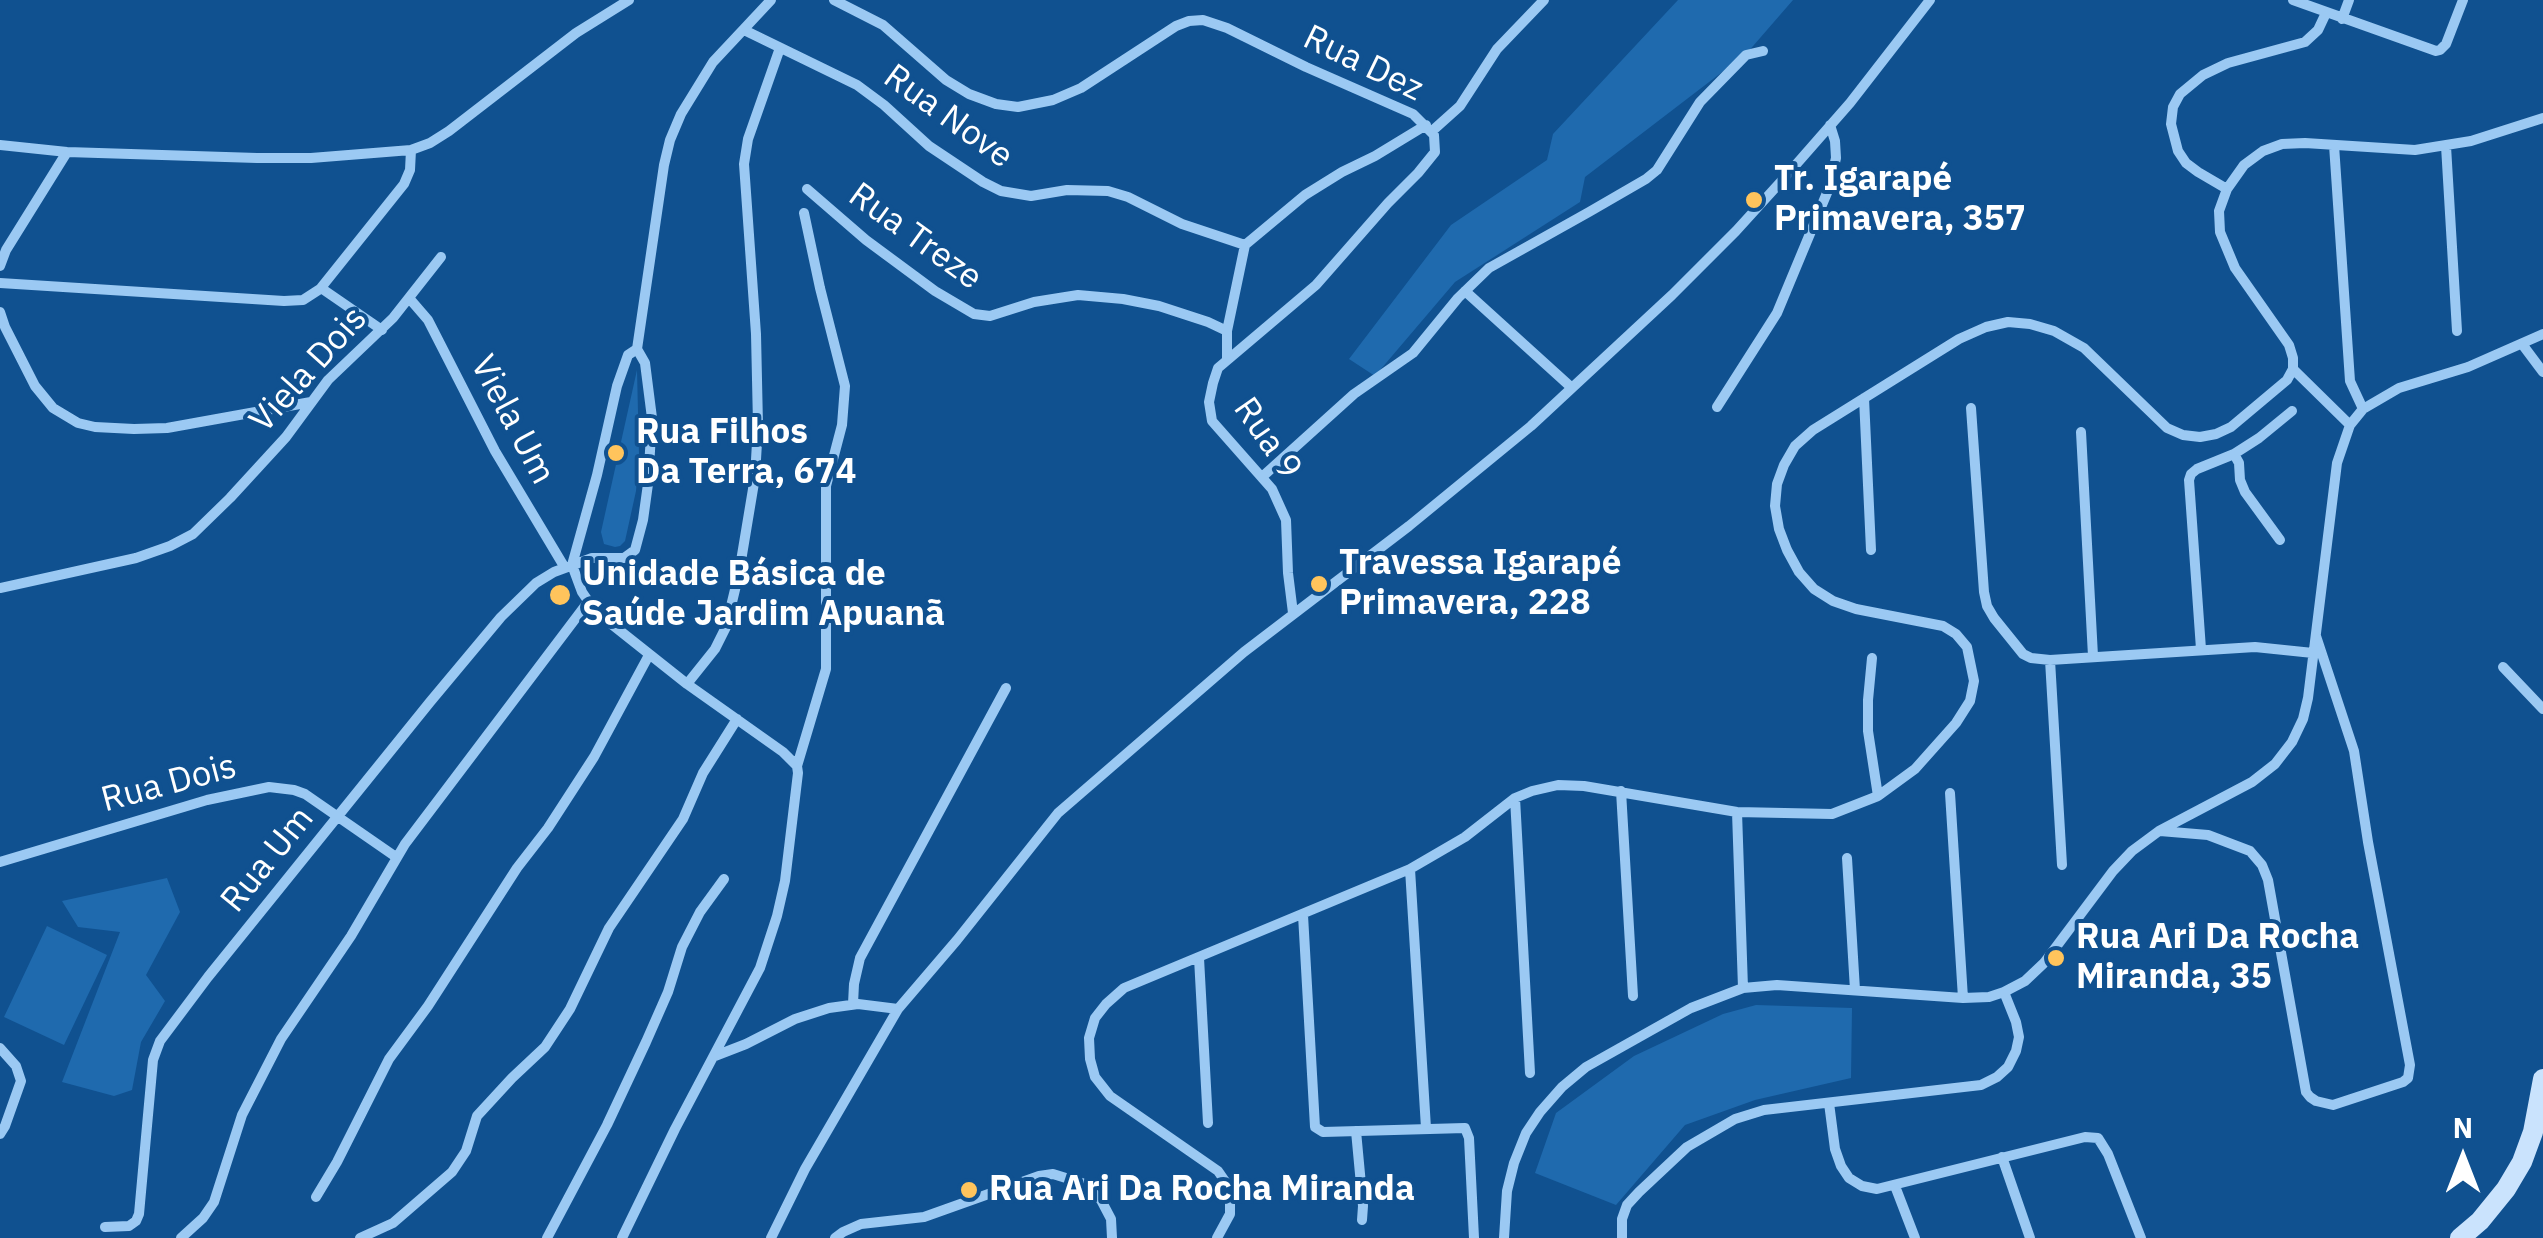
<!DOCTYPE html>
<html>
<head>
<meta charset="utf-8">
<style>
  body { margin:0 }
  #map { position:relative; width:2543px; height:1238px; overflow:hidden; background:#105190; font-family:"IBM Plex Sans",sans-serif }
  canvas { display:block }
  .north { position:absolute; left:2413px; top:1108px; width:100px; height:100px; -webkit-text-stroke:8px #105190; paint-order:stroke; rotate:0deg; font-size:28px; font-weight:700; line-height:40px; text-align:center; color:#fff }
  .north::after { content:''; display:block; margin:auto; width:35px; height:45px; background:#fff; clip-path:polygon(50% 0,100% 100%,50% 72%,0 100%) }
</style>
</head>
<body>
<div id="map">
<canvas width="2543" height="1238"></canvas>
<div class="north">N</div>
</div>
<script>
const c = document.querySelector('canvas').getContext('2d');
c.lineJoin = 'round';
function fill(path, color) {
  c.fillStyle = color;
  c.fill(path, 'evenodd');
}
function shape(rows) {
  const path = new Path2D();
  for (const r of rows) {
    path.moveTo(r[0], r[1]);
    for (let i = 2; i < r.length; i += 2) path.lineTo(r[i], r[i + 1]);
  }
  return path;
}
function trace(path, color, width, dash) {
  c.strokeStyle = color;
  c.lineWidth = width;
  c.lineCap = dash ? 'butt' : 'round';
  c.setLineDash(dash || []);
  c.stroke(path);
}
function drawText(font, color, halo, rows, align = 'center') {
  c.font = font + ' "IBM Plex Sans",sans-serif';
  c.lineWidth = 8;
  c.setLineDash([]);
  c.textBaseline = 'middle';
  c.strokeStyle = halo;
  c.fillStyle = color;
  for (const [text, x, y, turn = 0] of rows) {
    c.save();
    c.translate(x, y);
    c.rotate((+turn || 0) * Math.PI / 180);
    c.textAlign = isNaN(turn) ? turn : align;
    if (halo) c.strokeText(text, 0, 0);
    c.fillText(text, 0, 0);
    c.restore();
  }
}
const green = shape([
  [1678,0,1793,0,1747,53,1585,177,1580,202,1455,282,1375,376,1349,359,1451,225,1547,160,1553,134],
  [637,370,639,455,636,491,625,541,620,546,615,547,604,544,601,532],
  [167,878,180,912,146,975,165,1001,141,1042,132,1090,114,1096,62,1082,120,932,78,927,62,901],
  [47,926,107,955,64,1045,4,1017],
  [1756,1005,1852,1008,1851,1078,1755,1100,1685,1125,1616,1205,1535,1173,1556,1113,1634,1056,1723,1014]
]);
const street = shape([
  [834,0,883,25,946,80,969,94,996,104,1018,107,1053,100,1081,88,1176,26,1189,21,1203,20,1227,28,1306,67,1413,114,1434,135,1435,152,1418,173,1388,203,1316,285,1218,368,1213,383,1209,402,1212,421,1272,489,1286,520,1288,573,1293,613],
  [2293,0,2436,51,2440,50,2446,44,2463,0],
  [2342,19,2349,0],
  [744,30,857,85,884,105,929,146,983,182,1001,191,1031,196,1067,190,1108,191,1128,197,1182,224,1245,245,1227,331,1227,359],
  [1431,132,1460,106,1497,49,1544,0],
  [0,145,67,152,257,158,311,158,411,150,430,143,449,131,576,33,629,0],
  [2334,145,2350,381,2363,409],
  [2446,146,2457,331],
  [807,189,866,240,935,291,974,314,990,316,1034,302,1078,295,1123,299,1159,306,1208,322,1227,331],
  [2227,189,2198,172,2186,163,2178,151,2171,124,2173,107,2180,94,2203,75,2228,63,2305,42,2318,30,2326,13],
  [1245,245,1305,195,1342,172,1375,156,1426,125],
  [0,266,6,250,67,152],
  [0,283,284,301,303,300,320,289,404,184,410,170,411,150],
  [321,288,382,330],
  [1465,291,1572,388],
  [409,298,428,320,495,451,565,568],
  [0,312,5,327,35,386,53,408,78,423,95,427,134,429,167,428,311,402],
  [2522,344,2543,372],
  [1864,398,1871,550],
  [1717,407,1777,313,1829,188,1836,158,1835,141,1830,125],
  [1971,408,1984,592,1987,606,1994,618,2023,654,2031,658,2050,660,2255,647,2313,653],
  [2350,425,2293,369,2293,358,2289,345,2235,268,2220,232,2219,211,2227,189,2244,165,2263,151,2282,144,2305,143,2415,150,2471,141,2543,118],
  [2081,432,2093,656],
  [2234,454,2239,463,2240,480,2245,492,2280,540],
  [1262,477,1354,394,1413,353,1458,298,1489,268,1589,212,1646,179,1657,170,1700,102,1746,55,1763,51],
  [0,588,136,558,170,546,193,534,230,498,286,437,328,380,393,318,441,257],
  [2201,649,2189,480,2191,474,2197,469,2234,454,2259,438,2292,411],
  [1872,658,1868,700,1868,731,1878,796],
  [2050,660,2062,865],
  [2503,667,2543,709],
  [687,684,715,649,726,627,739,573,755,477,758,425,756,334,744,164,748,139,780,48],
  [797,766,826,669,826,486,842,425,845,386,820,288,804,213],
  [1621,791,1633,996],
  [1950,793,1963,998],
  [1515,798,1530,1073],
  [1737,812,1743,988],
  [2160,831,2208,835,2250,851,2262,865,2268,880,2306,1092,2310,1097,2316,1101,2333,1105,2403,1082,2408,1078,2410,1065,2368,842,2354,751,2316,636],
  [1847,858,1855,990],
  [0,862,207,800,269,787,294,790,305,794,396,857],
  [1410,869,1426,1128],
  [1303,915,1315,1127,1323,1132,1465,1128,1469,1138,1474,1238],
  [1199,958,1208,1123],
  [853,1004,854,984,860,958,1006,688],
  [0,1048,16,1066,21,1081,5,1126,0,1134],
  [715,1056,746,1044,795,1019,829,1008,858,1004,898,1009],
  [1829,1103,1835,1149,1841,1166,1849,1178,1862,1186,1877,1189,2085,1137,2098,1138,2108,1154,2141,1238],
  [1356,1131,1363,1206,1362,1220],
  [2002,1157,2030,1238],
  [1895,1186,1915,1238],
  [316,1197,337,1162,389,1059,428,1006,517,868,548,828,594,757,649,655],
  [105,1227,129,1226,136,1221,139,1214,153,1060,160,1041,208,977,430,702,501,617,536,583,554,572,592,558,624,558,635,550,643,520,648,484,652,418,645,363,637,349],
  [181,1238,203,1218,214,1202,242,1115,281,1039,351,936,405,844,588,602],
  [360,1238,393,1223,452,1172,466,1151,477,1116,512,1078,545,1047,570,1009,609,928,683,819,703,773,737,719],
  [547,1238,607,1125,646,1042,668,992,682,947,700,912,724,879],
  [622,1238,675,1129,760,968,777,916,785,881,798,773,797,766,783,752,687,684,595,611,582,592,572,565,597,475,617,386,628,355,637,349,664,165,670,140,681,114,713,62,771,0],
  [771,1238,805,1169,898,1009,957,940,1058,813,1244,652,1409,526,1531,426,1672,295,1736,231,1786,176,1850,103,1930,0],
  [835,1238,843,1232,861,1224,924,1217,1039,1176,1053,1174,1082,1183,1101,1200,1111,1219,1112,1238],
  [1217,1238,1230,1214,1230,1200,1227,1184,1218,1171,1110,1096,1095,1077,1090,1059,1089,1038,1095,1018,1106,1004,1124,988,1410,869,1465,837,1515,798,1532,791,1558,785,1584,786,1737,812,1832,814,1878,796,1915,769,1956,723,1970,701,1974,681,1967,647,1956,634,1943,626,1856,609,1833,601,1814,589,1799,572,1787,550,1779,529,1775,506,1777,484,1784,465,1795,446,1813,430,1959,339,1986,327,2008,322,2030,324,2054,331,2084,348,2167,428,2183,435,2200,437,2216,434,2231,427,2287,380,2293,369],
  [1504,1238,1507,1191,1514,1163,1526,1133,1540,1112,1562,1087,1586,1067,1691,1008,1743,988,1777,985,1963,998,1989,997,2004,992,2025,981,2044,963,2113,871,2132,851,2159,831,2252,782,2275,764,2292,742,2303,719,2308,698,2337,463,2350,425,2363,409,2399,388,2468,367,2543,334],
  [1622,1238,1622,1219,1627,1205,1639,1192,1687,1147,1735,1119,1764,1110,1981,1085,1997,1077,2008,1067,2016,1051,2019,1037,2016,1022,2004,992]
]);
const secondary = shape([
  [2460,1238,2480,1221,2506,1189,2522,1162,2533,1132,2543,1079]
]);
const markers = [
  [1754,200,10,"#ffc45c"],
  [616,453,10,"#ffc45c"],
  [1319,584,10,"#ffc45c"],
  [560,595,12,"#ffc45c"],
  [2056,958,10,"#ffc45c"],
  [969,1190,10,"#ffc45c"]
];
const streetNames = [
  ["Rua Dez",1363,64,26],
  ["Rua Nove",948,117,36],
  ["Rua Treze",915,237,36],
  ["Viela Dois",309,370,-48],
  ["Viela Um",512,420,62],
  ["Rua 9",1267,439,55],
  ["Rua Dois",169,784,-15],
  ["Rua Um",268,860,-51]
];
const poiNames = [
  ["Tr. Igarapé",1774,180],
  ["Primavera, 357",1774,220],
  ["Rua Filhos",636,433],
  ["Da Terra, 674",636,473],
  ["Travessa Igarapé",1339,564],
  ["Primavera, 228",1339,604],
  ["Unidade Básica de",582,575],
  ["Saúde Jardim Apuanã",582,615],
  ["Rua Ari Da Rocha",2076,938],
  ["Miranda, 35",2076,978],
  ["Rua Ari Da Rocha Miranda",989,1190]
];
fill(green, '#1f6aae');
trace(street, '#9bc9f3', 10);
trace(secondary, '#cae3fd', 20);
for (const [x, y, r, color] of markers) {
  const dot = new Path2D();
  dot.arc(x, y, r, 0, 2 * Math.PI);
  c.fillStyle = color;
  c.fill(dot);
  trace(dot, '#105190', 4);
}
drawText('35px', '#fff', '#105190', streetNames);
drawText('bold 35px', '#fff', '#105190', poiNames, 'left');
</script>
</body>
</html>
